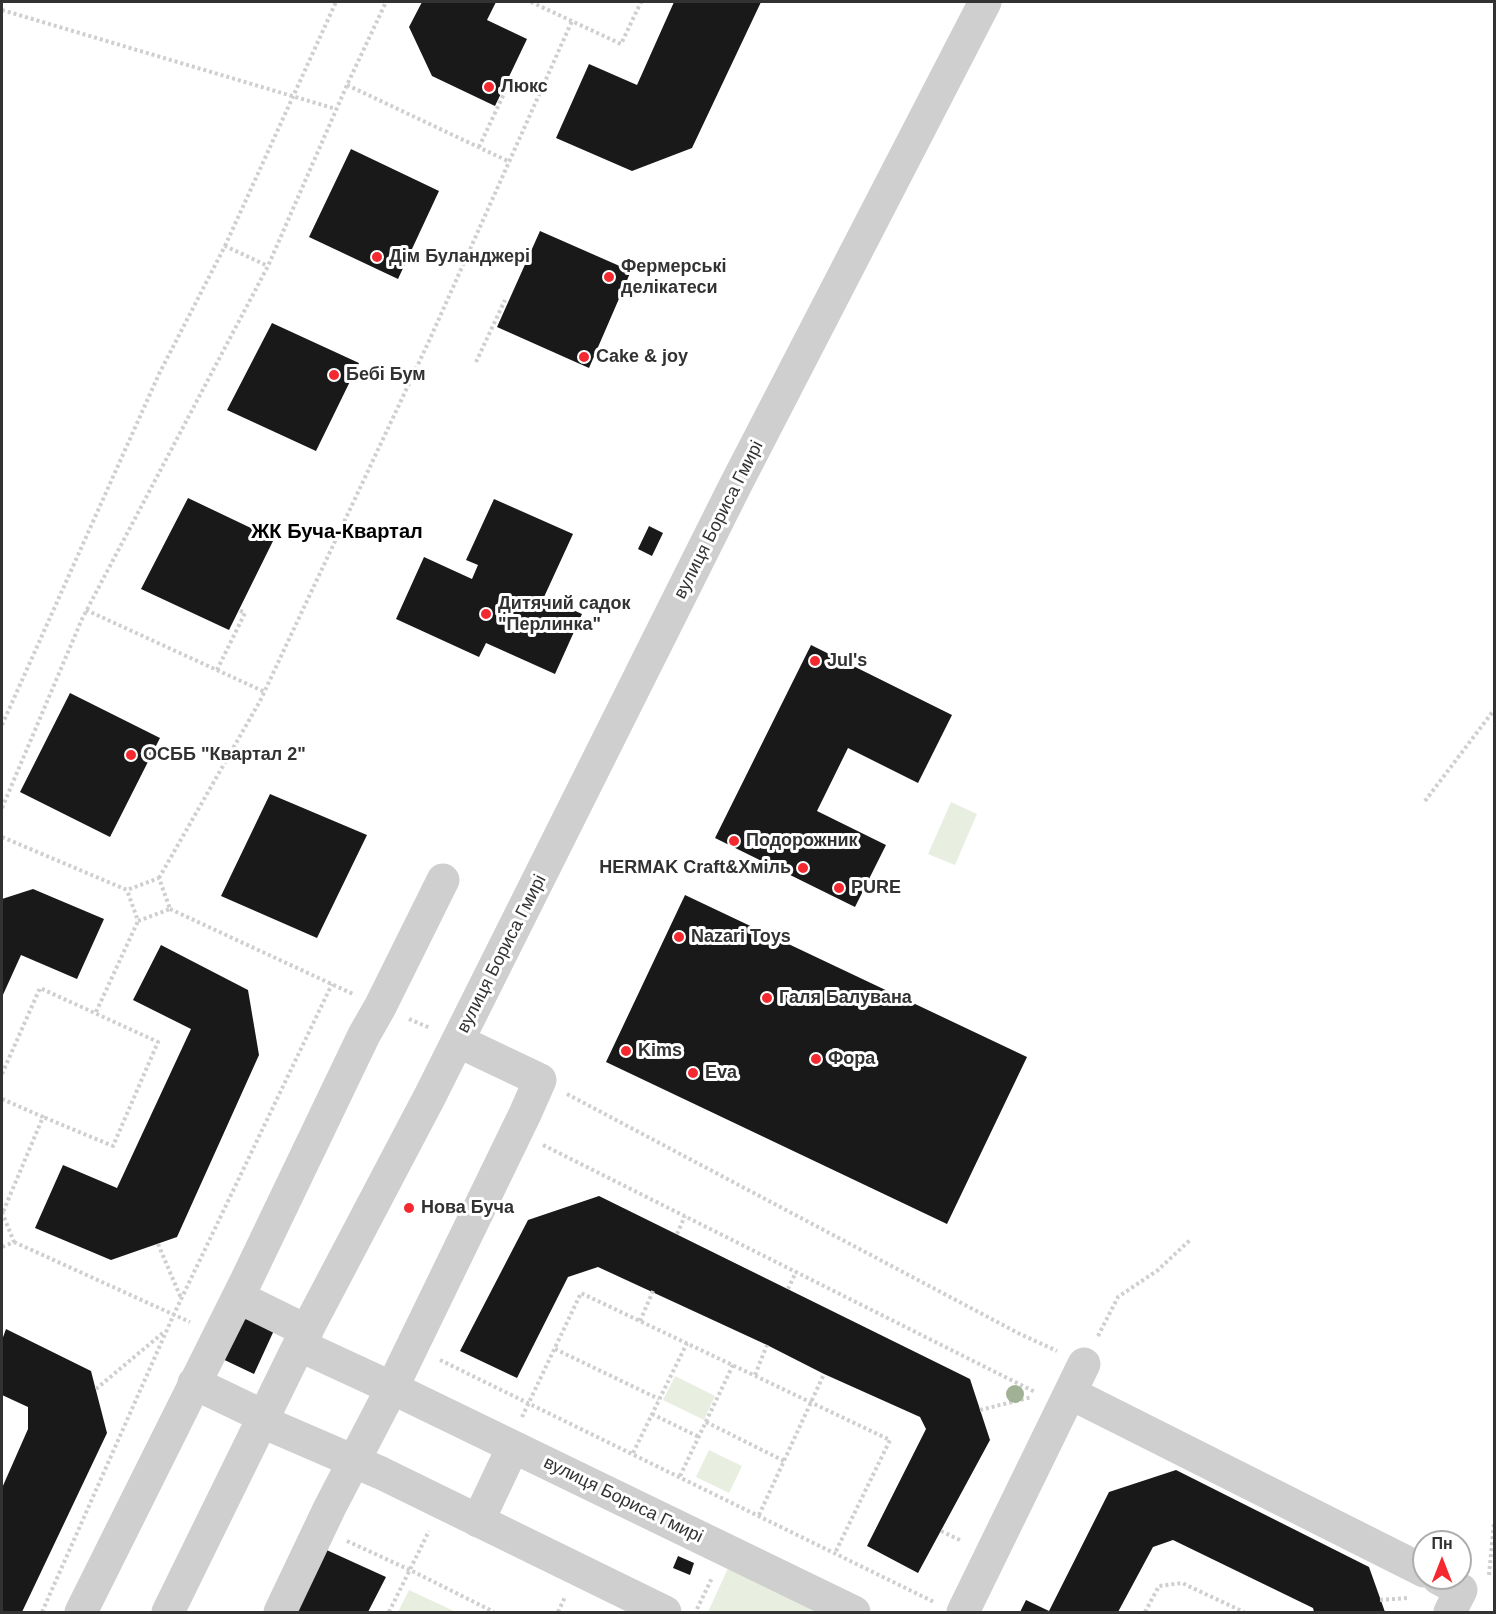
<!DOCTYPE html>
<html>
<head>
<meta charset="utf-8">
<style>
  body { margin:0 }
  #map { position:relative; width:1496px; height:1614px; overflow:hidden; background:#fff; font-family:Helvetica,sans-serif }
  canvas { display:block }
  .frame { position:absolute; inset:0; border:3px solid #323232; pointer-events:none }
  .north { position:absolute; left:1412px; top:1530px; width:60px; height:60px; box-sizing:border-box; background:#fff; border:2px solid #adadad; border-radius:50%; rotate:0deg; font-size:16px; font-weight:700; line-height:24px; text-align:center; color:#323232 }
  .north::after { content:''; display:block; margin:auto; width:21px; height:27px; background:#f42930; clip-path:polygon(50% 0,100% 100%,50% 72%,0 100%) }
</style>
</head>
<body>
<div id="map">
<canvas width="1496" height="1614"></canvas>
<div class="frame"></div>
<div class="north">Пн</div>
</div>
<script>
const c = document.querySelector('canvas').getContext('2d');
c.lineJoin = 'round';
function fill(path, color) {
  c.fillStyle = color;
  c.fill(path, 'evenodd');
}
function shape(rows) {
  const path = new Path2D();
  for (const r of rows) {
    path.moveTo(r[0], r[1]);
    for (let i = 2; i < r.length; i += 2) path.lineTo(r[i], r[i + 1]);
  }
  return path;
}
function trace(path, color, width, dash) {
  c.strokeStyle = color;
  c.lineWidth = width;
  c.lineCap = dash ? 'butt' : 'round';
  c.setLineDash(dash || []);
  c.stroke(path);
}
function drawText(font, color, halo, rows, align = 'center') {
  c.font = font + ' Helvetica,sans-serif';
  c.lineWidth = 6;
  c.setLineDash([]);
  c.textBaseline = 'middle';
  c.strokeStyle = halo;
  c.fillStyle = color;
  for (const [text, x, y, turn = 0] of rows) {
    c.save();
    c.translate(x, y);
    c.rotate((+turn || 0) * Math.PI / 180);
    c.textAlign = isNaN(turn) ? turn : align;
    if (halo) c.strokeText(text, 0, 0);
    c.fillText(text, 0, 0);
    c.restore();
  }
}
const green = shape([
  [951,802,977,814,955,865,928,854],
  [675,1376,715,1396,704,1420,663,1400],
  [709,1450,742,1466,729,1493,696,1477],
  [729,1566,834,1612,708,1612],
  [409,1590,456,1612,398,1612]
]);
const building = shape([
  [422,2,496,2,487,20,527,39,495,106,432,76,409,27],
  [674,2,761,2,692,148,632,171,556,138,589,64,637,85],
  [351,149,439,191,398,279,309,237],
  [540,231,631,271,589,368,497,327],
  [272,323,359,363,316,451,227,410],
  [188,498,274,539,229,630,141,589],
  [494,499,573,534,544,597,582,614,555,674,486,643,479,657,396,619,424,557,472,579,478,565,466,560],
  [649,526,663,533,652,556,638,549],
  [811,645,952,715,918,783,848,748,817,811,886,845,855,907,715,838],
  [70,693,160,738,110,837,20,792],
  [270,794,367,835,317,938,221,896],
  [33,889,104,919,77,979,21,955,2,997,2,899],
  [685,895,1027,1057,947,1224,606,1062],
  [161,945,248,990,259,1055,177,1237,111,1260,35,1228,63,1165,117,1188,191,1029,133,1000],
  [599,1196,970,1379,990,1440,918,1573,867,1546,926,1429,920,1417,824,1374,767,1345,598,1267,568,1277,517,1378,460,1351,528,1220],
  [236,1307,276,1326,254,1374,214,1355],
  [6,1329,91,1371,107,1433,22,1612,2,1612,2,1488,28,1429,28,1407,2,1395,2,1340],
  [1176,1470,1369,1567,1385,1612,1314,1612,1313,1608,1173,1540,1153,1547,1118,1612,1020,1612,1026,1600,1049,1611,1109,1492],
  [320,1547,386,1577,368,1612,289,1612],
  [678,1556,694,1563,690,1575,673,1568]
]);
const path = shape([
  [531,2,621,44,641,2],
  [2,10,336,109],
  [347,85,510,162],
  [479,147,509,83],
  [225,246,336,2],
  [476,362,505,300],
  [86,610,265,692],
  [217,670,245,613,239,610],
  [2,725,159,374,225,246,268,266],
  [1425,801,1494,710],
  [2,808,82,619,268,266,347,85,386,2],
  [2,837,127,890,159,878,170,909,138,921,127,890],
  [159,878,260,701,429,341,572,21],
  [170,909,353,994],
  [96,1012,138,921],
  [409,1019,430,1028],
  [2,1074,40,988,158,1042,113,1146,43,1117],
  [567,1094,1018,1333,1057,1351],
  [2,1099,43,1117,3,1212],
  [543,1145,1035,1392],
  [2,1212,14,1242,2,1247],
  [677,1234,685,1216],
  [14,1242,190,1322],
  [158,1244,181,1298],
  [788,1289,796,1272],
  [640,1321,653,1291],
  [1098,1336,1118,1297,1158,1270,1190,1240],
  [555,1349,659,1399],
  [440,1360,934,1602],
  [755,1375,767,1345],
  [96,1389,164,1332],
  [980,1410,1032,1397],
  [652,1414,699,1437],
  [522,1417,581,1293,890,1440,835,1553],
  [706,1422,784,1461],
  [633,1453,687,1343],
  [680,1476,733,1365],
  [759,1515,824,1374],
  [941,1531,962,1541],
  [347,1541,410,1570,494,1612],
  [1489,1575,1494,1522],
  [1380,1600,1407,1598],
  [697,1609,712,1578],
  [42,1612,174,1314,332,984],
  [389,1612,429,1531],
  [558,1612,565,1597],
  [1145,1612,1159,1586,1182,1583,1244,1612]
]);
const minor = shape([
  [458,1041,540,1080,525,1114,392,1388,854,1612],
  [238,1297,307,1331],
  [194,1383,265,1417],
  [1070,1393,1424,1571],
  [263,1422,381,1473,665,1612],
  [478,1521,513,1447],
  [1438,1578,1461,1590,1450,1612],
  [81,1612,246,1281,364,1035,380,1007,443,880],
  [168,1612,299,1345,430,1096,735,486,985,2],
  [280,1612,330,1507,392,1388,299,1345],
  [963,1612,1084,1364]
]);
const trees = [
  [1015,1394]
];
const markers = [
  [489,87,6,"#f42930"],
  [377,257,6,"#f42930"],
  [609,277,6,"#f42930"],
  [584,357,6,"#f42930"],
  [334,375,6,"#f42930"],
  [486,614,6,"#f42930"],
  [815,661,6,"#f42930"],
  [131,755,6,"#f42930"],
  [734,841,6,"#f42930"],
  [803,868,6,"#f42930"],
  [839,888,6,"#f42930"],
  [679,937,6,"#f42930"],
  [767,998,6,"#f42930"],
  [626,1051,6,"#f42930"],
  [816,1059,6,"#f42930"],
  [693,1073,6,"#f42930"],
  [409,1208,6,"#f42930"]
];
const poiNames = [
  ["Люкс",501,87],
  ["Дім Буланджері",389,257],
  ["Фермерські",621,267],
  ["делікатеси",621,288],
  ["Cake & joy",596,357],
  ["Бебі Бум",346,375],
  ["Дитячий садок",498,604],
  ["\"Перлинка\"",498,625],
  ["Jul's",827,661],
  ["ОСББ \"Квартал 2\"",143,755],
  ["Подорожник",746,841],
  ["HERMAK Craft&Хміль",791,868,"right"],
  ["PURE",851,888],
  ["Nazari Toys",691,937],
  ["Галя Балувана",779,998],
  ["Kims",638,1051],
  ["Фора",828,1059],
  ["Eva",705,1073],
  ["Нова Буча",421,1208]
];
const streetNames = [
  ["вулиця Бориса Гмирі",719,520,-63],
  ["вулиця Бориса Гмирі",502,954,-63],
  ["вулиця Бориса Гмирі",623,1500,26]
];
const neighbourhoodNames = [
  ["ЖК Буча-Квартал",337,532]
];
fill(green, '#e8efe0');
fill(building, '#191919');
trace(path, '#cfcfcf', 4, [3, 3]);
trace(minor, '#cfcfcf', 33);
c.fillStyle = '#a0b293';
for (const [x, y] of trees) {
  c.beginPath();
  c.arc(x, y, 9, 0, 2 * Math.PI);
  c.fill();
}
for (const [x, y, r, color] of markers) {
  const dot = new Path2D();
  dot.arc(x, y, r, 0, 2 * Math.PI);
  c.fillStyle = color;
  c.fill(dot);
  trace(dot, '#fff', 2);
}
drawText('bold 18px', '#323232', '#fff', poiNames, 'left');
drawText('18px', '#323232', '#fff', streetNames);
drawText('bold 20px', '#000', '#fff', neighbourhoodNames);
</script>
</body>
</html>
